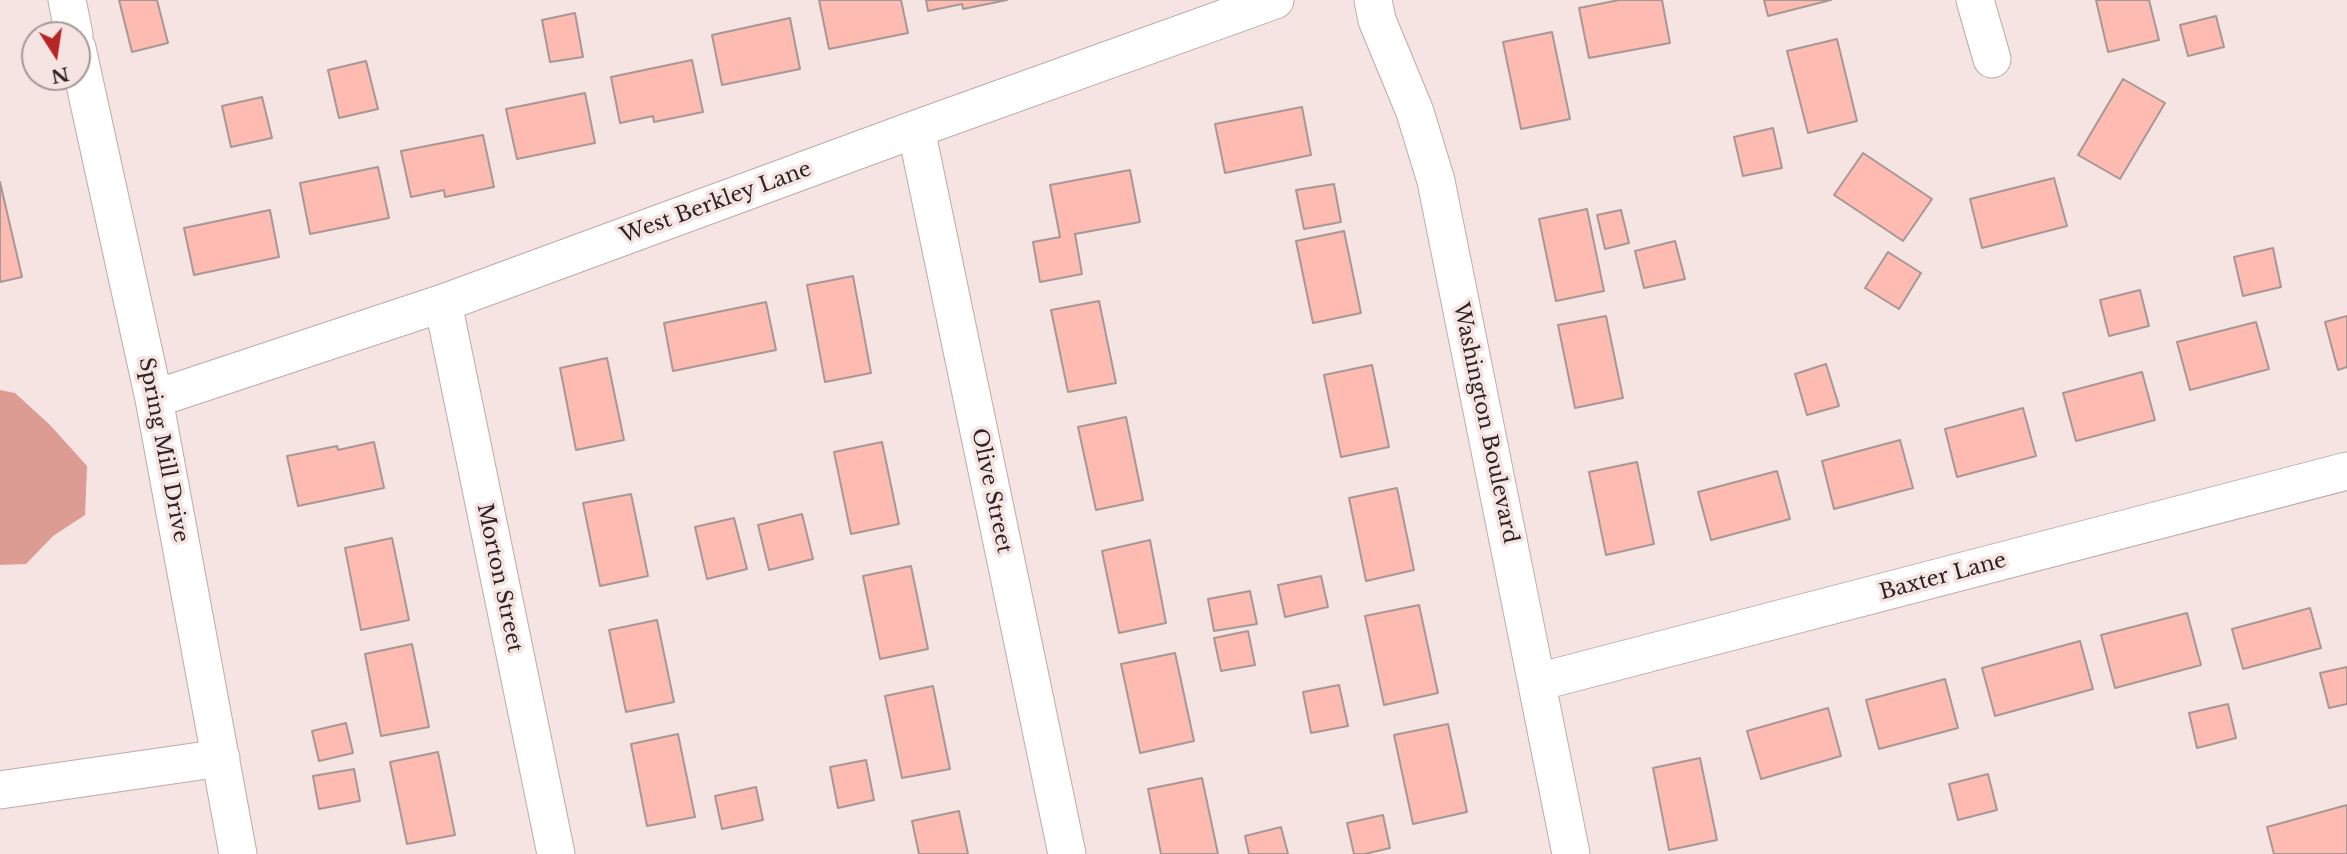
<!DOCTYPE html>
<html>
<head>
<meta charset="utf-8">
<style>
  body { margin:0 }
  #map { position:relative; width:2347px; height:854px; overflow:hidden; background:#f6e4e2; font-family:"Libre Baskerville",serif }
  canvas { display:block }
  .north { position:absolute; left:21px; top:21px; width:70px; height:70px; box-sizing:border-box; background:#f6e4e2; border:2px solid #a59896; border-radius:50%; rotate:168deg; font-size:19px; font-weight:700; line-height:28px; text-align:center; color:#2c2524 }
  .north::after { content:''; display:block; margin:auto; width:24px; height:32px; background:#b62625; clip-path:polygon(50% 0,100% 100%,50% 72%,0 100%) }
</style>
</head>
<body>
<div id="map">
<canvas width="2347" height="854"></canvas>
<div class="north">N</div>
</div>
<script>
const c = document.querySelector('canvas').getContext('2d');
c.lineJoin = 'round';
function fill(path, color) {
  c.fillStyle = color;
  c.fill(path, 'evenodd');
}
function shape(rows) {
  const path = new Path2D();
  for (const r of rows) {
    path.moveTo(r[0], r[1]);
    for (let i = 2; i < r.length; i += 2) path.lineTo(r[i], r[i + 1]);
  }
  return path;
}
function trace(path, color, width, dash) {
  c.strokeStyle = color;
  c.lineWidth = width;
  c.lineCap = dash ? 'butt' : 'round';
  c.setLineDash(dash || []);
  c.stroke(path);
}
function drawText(font, color, halo, rows, align = 'center') {
  c.font = font + ' "Libre Baskerville",serif';
  c.lineWidth = 7;
  c.setLineDash([]);
  c.textBaseline = 'middle';
  c.strokeStyle = halo;
  c.fillStyle = color;
  for (const [text, x, y, turn = 0] of rows) {
    c.save();
    c.translate(x, y);
    c.rotate((+turn || 0) * Math.PI / 180);
    c.textAlign = isNaN(turn) ? turn : align;
    if (halo) c.strokeText(text, 0, 0);
    c.fillText(text, 0, 0);
    c.restore();
  }
}
const water = shape([
  [0,390,15,393,50,425,87,466,85,515,53,536,26,564,0,565]
]);
const building = shape([
  [119,0,157,0,168,43,132,52,119,0],
  [819,0,901,0,908,33,829,49,819,0],
  [926,0,1007,0,963,9,962,4,928,11,926,0],
  [1619,0,1662,0,1670,43,1589,58,1579,8,1619,0],
  [1764,0,1831,0,1768,16,1764,0],
  [2096,0,2149,0,2159,40,2108,52,2096,0],
  [575,13,583,57,550,62,542,20,575,13],
  [2216,16,2224,47,2188,56,2180,25,2216,16],
  [790,18,800,69,722,85,712,35,790,18],
  [1552,32,1570,119,1521,129,1503,42,1552,32],
  [1837,39,1857,121,1808,133,1787,51,1837,39],
  [692,60,703,112,654,122,653,116,620,123,611,77,692,60],
  [366,61,378,109,339,118,328,70,366,61],
  [2123,79,2165,103,2120,179,2078,155,2123,79],
  [585,93,595,143,517,159,506,109,585,93],
  [262,97,272,138,231,147,222,106,262,97],
  [1302,107,1311,155,1225,173,1215,124,1302,107],
  [1773,128,1782,168,1743,176,1734,137,1773,128],
  [483,135,494,187,445,197,444,190,411,197,401,151,483,135],
  [1863,153,1932,199,1903,241,1834,195,1863,153],
  [378,167,389,218,310,234,300,183,378,167],
  [1130,170,1140,222,1075,234,1082,274,1040,282,1033,242,1060,237,1050,185,1130,170],
  [2054,178,2067,226,1982,248,1970,199,2054,178],
  [0,182,22,277,0,282,0,182],
  [1334,184,1341,222,1304,229,1296,190,1334,184],
  [1587,209,1604,291,1556,301,1539,219,1587,209],
  [270,210,279,257,194,275,184,228,270,210],
  [1621,210,1629,243,1605,249,1597,215,1621,210],
  [1344,231,1361,313,1313,323,1296,241,1344,231],
  [1675,241,1685,279,1644,288,1635,251,1675,241],
  [2273,248,2281,287,2243,296,2234,257,2273,248],
  [1888,252,1921,273,1899,309,1865,288,1888,252],
  [853,276,871,373,825,382,807,285,853,276],
  [2140,290,2149,326,2109,336,2100,300,2140,290],
  [1099,301,1116,383,1068,392,1051,310,1099,301],
  [766,302,776,350,673,371,664,323,766,302],
  [1606,316,1623,398,1575,408,1558,325,1606,316],
  [2347,316,2347,367,2338,370,2325,322,2347,316],
  [2256,322,2269,369,2190,390,2177,342,2256,322],
  [607,358,624,440,576,450,560,368,607,358],
  [1826,364,1839,406,1807,415,1795,374,1826,364],
  [1372,365,1389,447,1341,457,1324,375,1372,365],
  [2142,372,2155,420,2076,441,2063,393,2142,372],
  [2023,408,2036,456,1957,477,1945,429,2023,408],
  [1126,417,1143,500,1096,510,1078,427,1126,417],
  [1900,440,1913,488,1834,509,1822,461,1900,440],
  [374,442,384,488,298,506,287,456,337,446,338,450,374,442],
  [882,442,899,524,851,534,834,452,882,442],
  [1637,462,1654,544,1606,555,1589,472,1637,462],
  [1777,471,1790,519,1711,540,1698,492,1777,471],
  [1397,488,1414,570,1366,581,1349,498,1397,488],
  [631,494,648,576,600,586,583,503,631,494],
  [802,514,813,559,769,570,758,525,802,514],
  [734,518,747,569,707,579,695,527,734,518],
  [392,538,409,620,361,630,345,548,392,538],
  [1150,540,1166,623,1119,633,1102,551,1150,540],
  [911,566,928,649,880,659,863,576,911,566],
  [1321,576,1328,607,1285,617,1278,585,1321,576],
  [1250,591,1257,624,1214,631,1208,599,1250,591],
  [1419,605,1438,693,1384,705,1365,616,1419,605],
  [2310,608,2321,648,2243,669,2232,629,2310,608],
  [2187,613,2201,665,2115,688,2101,635,2187,613],
  [657,620,674,702,626,712,609,630,657,620],
  [1248,631,1255,665,1221,671,1214,638,1248,631],
  [2080,641,2093,689,1995,716,1982,668,2080,641],
  [412,644,429,727,381,736,365,654,412,644],
  [1175,653,1194,741,1140,753,1121,664,1175,653],
  [2347,667,2347,704,2329,708,2320,673,2347,667],
  [1945,679,1958,728,1879,749,1866,700,1945,679],
  [1339,685,1348,726,1311,733,1303,692,1339,685],
  [933,686,950,769,902,778,885,696,933,686],
  [2228,704,2236,738,2197,748,2189,713,2228,704],
  [1828,708,1841,756,1761,779,1747,731,1828,708],
  [346,723,353,753,319,761,312,731,346,723],
  [1448,724,1467,812,1413,824,1394,735,1448,724],
  [678,734,695,817,647,826,631,744,678,734],
  [438,752,455,835,407,844,390,762,438,752],
  [1700,758,1717,840,1669,850,1653,768,1700,758],
  [866,760,874,800,838,808,830,767,866,760],
  [354,769,360,801,319,809,313,776,354,769],
  [1988,774,1997,810,1958,820,1949,784,1988,774],
  [1202,778,1218,854,1161,854,1148,789,1202,778],
  [756,787,763,820,722,829,715,796,756,787],
  [2347,805,2347,854,2274,854,2267,827,2347,805],
  [959,811,968,854,919,854,912,821,959,811],
  [1383,815,1390,848,1365,854,1354,854,1347,823,1383,815],
  [1281,827,1288,854,1249,854,1245,836,1281,827]
]);
const minor = shape([
  [67,0,74,35],
  [1373,0,1377,20,1415,112,1436,181,1571,854],
  [1975,0,1992,59],
  [77,48,154,399,238,854],
  [916,129,1067,854],
  [443,303,556,854],
  [154,399,443,303,916,129,1275,0],
  [1538,682,2347,471],
  [0,790,221,758]
]);
const streetNames = [
  ["West Berkley Lane",716,203,-20],
  ["Washington Boulevard",1485,423,78],
  ["Spring Mill Drive",163,450,79],
  ["Olive Street",991,491,78],
  ["Baxter Lane",1943,577,-15],
  ["Morton Street",499,578,78]
];
fill(water, '#dc9b93');
fill(building, '#febbb2');
trace(building, '#a79795', 2);
trace(minor, '#bcaba9', 39);
trace(minor, '#fff', 37);
drawText('21px', '#2c2524', '#f6e4e2', streetNames);
</script>
</body>
</html>
